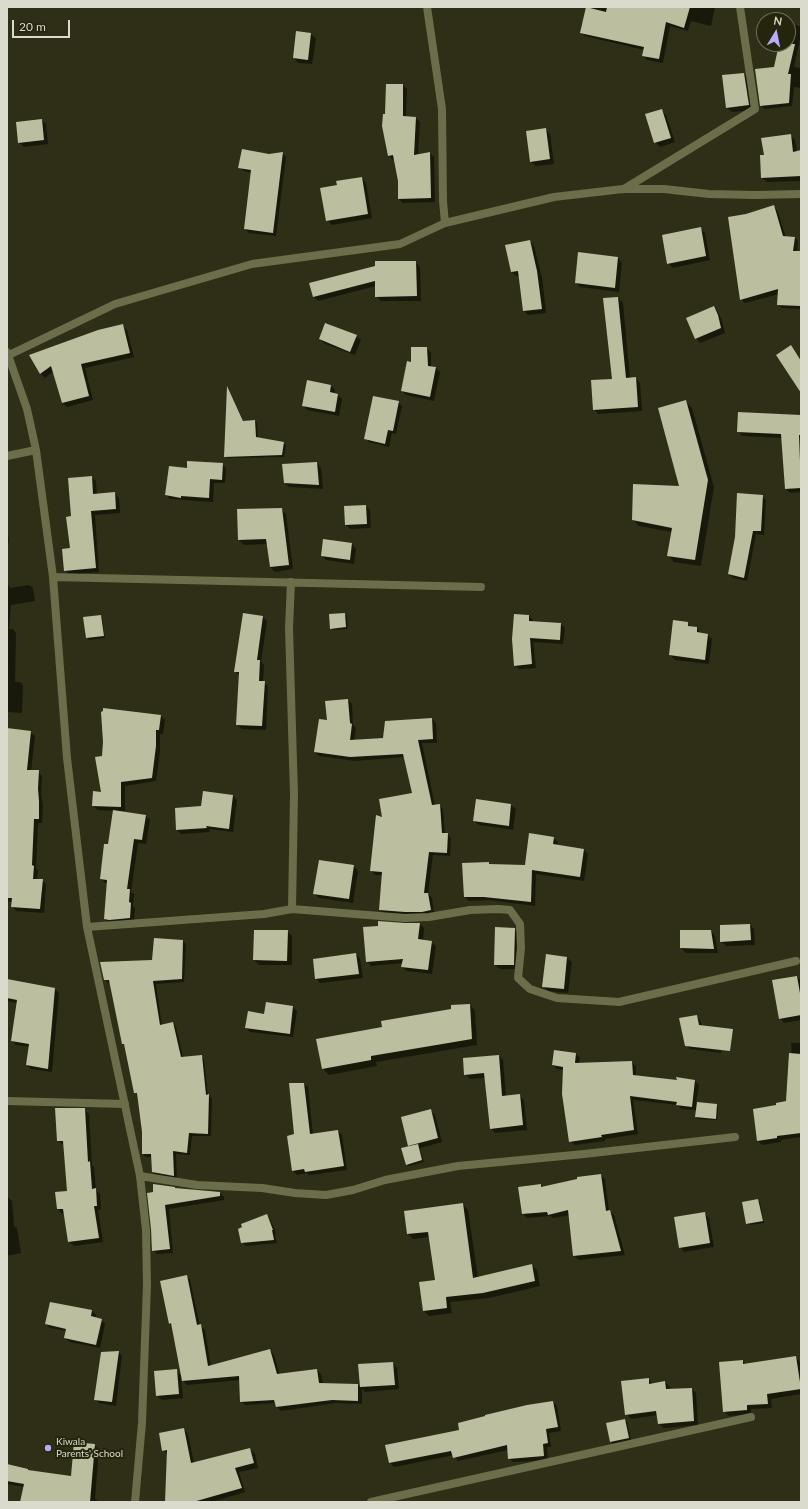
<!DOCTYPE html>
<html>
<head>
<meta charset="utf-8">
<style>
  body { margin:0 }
  #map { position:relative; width:808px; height:1509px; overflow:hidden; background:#2e2f16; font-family:Lato,sans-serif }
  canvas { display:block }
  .frame { position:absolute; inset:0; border:8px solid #dadbcc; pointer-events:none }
  .north { position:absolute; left:756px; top:12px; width:40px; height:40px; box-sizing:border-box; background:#24250c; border:1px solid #6d6e59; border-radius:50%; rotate:10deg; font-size:11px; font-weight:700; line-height:16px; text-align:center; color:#dadbcc }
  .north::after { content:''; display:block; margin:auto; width:14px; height:18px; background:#b6acf8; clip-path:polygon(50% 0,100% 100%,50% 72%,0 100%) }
  .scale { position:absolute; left:12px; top:20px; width:58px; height:18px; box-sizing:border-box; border:2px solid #dadbcc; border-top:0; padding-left:5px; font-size:12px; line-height:14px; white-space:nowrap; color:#dadbcc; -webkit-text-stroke:3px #24250c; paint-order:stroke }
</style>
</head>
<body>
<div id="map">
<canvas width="808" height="1509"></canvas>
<div class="frame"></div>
<div class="north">N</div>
<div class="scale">20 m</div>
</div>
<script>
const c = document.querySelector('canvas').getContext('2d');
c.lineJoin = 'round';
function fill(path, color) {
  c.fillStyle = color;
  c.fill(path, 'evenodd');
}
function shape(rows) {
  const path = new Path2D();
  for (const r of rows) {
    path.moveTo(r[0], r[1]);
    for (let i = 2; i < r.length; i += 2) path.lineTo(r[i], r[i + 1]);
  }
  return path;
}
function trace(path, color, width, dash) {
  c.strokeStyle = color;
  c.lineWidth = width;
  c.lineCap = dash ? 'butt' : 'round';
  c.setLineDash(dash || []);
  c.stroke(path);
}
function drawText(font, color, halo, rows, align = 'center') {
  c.font = font + ' Lato,sans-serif';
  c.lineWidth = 4;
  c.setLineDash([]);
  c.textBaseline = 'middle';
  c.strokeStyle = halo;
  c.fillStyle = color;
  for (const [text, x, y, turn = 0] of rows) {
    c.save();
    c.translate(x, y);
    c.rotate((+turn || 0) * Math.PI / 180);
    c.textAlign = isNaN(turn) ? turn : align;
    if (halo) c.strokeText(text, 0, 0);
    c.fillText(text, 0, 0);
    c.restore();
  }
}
const shadow = shape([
  [588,7,715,7,711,26,691,21,688,31,670,26,663,63,647,60,643,56,644,50,585,36,581,32],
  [788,23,799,26,801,28,801,35,794,67,801,68,801,88,794,87,792,106,765,109,761,106,775,68,780,44,788,44],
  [297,32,311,34,316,39,312,64,298,63,294,58],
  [744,74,748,78,753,110,732,112,727,108,723,76],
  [403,85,407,89,406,117,416,118,420,122,418,155,430,153,434,157,435,202,403,203,399,199,399,181,395,159,393,160,389,156,386,116],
  [661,110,666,115,675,142,660,147,655,142],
  [41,120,46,124,48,144,24,147,19,142],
  [545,129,550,134,554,164,536,166,531,162],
  [790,135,795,140,797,152,801,151,801,181,767,182,762,178,765,156],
  [282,153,286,157,276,236,249,233,245,229,252,173,244,171,239,167,269,155],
  [362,178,366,183,372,218,332,225,327,220],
  [773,206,777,210,786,237,795,238,798,241,797,252,801,252,801,309,782,308,778,304,779,294,745,303,741,299],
  [700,228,705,233,710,260,673,268,668,263],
  [530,241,534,246,542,277,546,313,528,315,524,311,520,276,516,276,512,272,506,246],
  [618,258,622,263,619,292,580,287,576,282],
  [416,262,420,267,421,301,381,301,376,296,376,286,318,301,314,297],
  [618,298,623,303,630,378,636,378,640,383,642,411,598,414,594,409,613,380],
  [714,307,718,312,722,320,725,333,700,343,696,338],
  [123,326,127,330,134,357,85,368,93,400,67,407,62,403,54,371,45,378,41,374,31,356],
  [356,336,361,340,355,355,325,344,320,339],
  [427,348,431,353,431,367,436,368,440,372,434,401,406,395,402,391,412,363],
  [308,381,331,386,335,390,335,394,338,395,342,399,339,416,307,410,303,405],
  [228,388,244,422,255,421,257,423,258,438,284,443,286,445,284,457,227,458,225,456],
  [685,401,692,408,714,487,701,566,674,562,668,555,672,532,639,526,633,519,681,487],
  [398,402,402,406,396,434,392,433,389,447,369,442,365,438],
  [801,416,801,492,790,493,786,489,783,438,742,436,738,431],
  [317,463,321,468,323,489,289,487,285,483],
  [222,464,226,468,225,483,214,483,213,502,170,499,166,495,188,470],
  [91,477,96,481,97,495,114,493,119,498,120,513,95,515,99,572,69,575,65,570,71,549,72,517],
  [762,496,766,500,764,535,756,534,747,581,733,578,729,574],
  [365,506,370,510,371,528,350,529,346,525],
  [281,509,286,514,293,569,275,572,270,567,267,544,244,545,239,540,238,510],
  [7,526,9,543,7,543],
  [352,544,356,549,354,564,326,560,322,556],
  [7,583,10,588,29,585,33,588,35,601,11,605,9,629,13,629,16,633,15,682,20,682,23,685,22,713,7,712],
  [345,614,347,616,348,629,333,630,331,628,330,615],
  [100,616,102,618,105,638,89,640,87,637],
  [529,616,533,620,532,622,561,624,565,628,563,644,533,642,536,668,519,669,515,666],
  [263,617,267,621,261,662,264,665,263,682,268,686,266,730,242,729,237,725,239,675,235,671],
  [687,623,692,628,697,628,701,634,708,635,712,639,709,664,675,660,670,655],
  [348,700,352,704,353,725,356,728,354,741,384,739,432,719,436,723,437,743,422,743,435,806,439,805,443,809,445,834,448,834,451,838,450,856,433,855,428,894,432,898,434,913,426,915,384,914,380,910,383,875,375,875,372,871,383,818,413,794,405,757,355,761,319,756,315,752,328,721],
  [161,716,165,720,163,734,160,734,160,751,156,781,125,786,125,811,120,811,146,816,150,820,146,844,138,843,131,892,134,894,133,906,135,908,134,922,110,923,105,919,108,883,105,883,101,878,109,845,114,811,98,810,93,806,94,792,103,793,103,757],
  [30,732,35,736,31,771,38,771,42,776,41,794,43,806,42,823,38,823,36,868,38,871,37,880,42,880,46,884,44,913,16,911,12,906,12,902,7,901,7,736],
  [233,796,237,800,233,832,209,829,210,832,181,834,177,830,202,807],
  [511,805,516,809,513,830,479,825,474,821],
  [553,838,558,842,557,846,584,850,588,854,584,881,536,874,535,906,488,900,469,901,465,897,489,863,491,865,526,866],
  [354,866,358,871,353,903,319,898,315,894],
  [405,924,420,924,424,928,423,941,431,942,436,946,432,974,407,971,402,967,403,963,371,966,367,961],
  [750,925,754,929,755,945,726,946,721,941],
  [514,929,519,934,518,969,500,969,495,965],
  [255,931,287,931,292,936,292,965,259,965,254,960],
  [711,931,715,936,718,953,686,953,681,948],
  [183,941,186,944,184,982,156,984,162,1026,173,1023,176,1027,183,1057,201,1056,204,1059,208,1095,212,1098,211,1136,192,1136,190,1155,176,1154,177,1178,156,1175,153,1172,152,1157,146,1157,143,1154,142,1132,138,1095,135,1092,126,1047,123,1044,111,983,108,983,105,979,153,961],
  [356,954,360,959,363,978,320,983,316,978],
  [547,955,567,958,572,962,568,993,548,991,543,986],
  [797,977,801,981,801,1020,784,1023,780,1018],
  [7,980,55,989,59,993,52,1072,31,1069,27,1065,30,1047,16,1045,12,1041,17,1003,7,1001],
  [470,1005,475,1011,477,1045,376,1062,377,1066,329,1075,323,1069,318,1040,383,1028],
  [293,1007,297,1011,293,1037,250,1032,246,1028,265,1015],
  [696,1016,700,1020,702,1026,719,1032,721,1053,690,1049,686,1045],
  [791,1043,801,1043,801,1137,781,1140,781,1142,762,1145,758,1141,777,1106,787,1102,792,1055],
  [576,1054,580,1058,579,1064,631,1062,636,1066,636,1077,678,1081,695,1081,699,1085,696,1103,716,1105,718,1107,717,1120,698,1119,696,1117,697,1110,681,1109,678,1105,633,1100,638,1134,605,1139,605,1141,575,1145,570,1141,564,1070,557,1069,553,1065],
  [499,1056,503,1060,506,1096,519,1095,524,1100,527,1130,495,1133,491,1128,485,1078,470,1079,465,1074],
  [304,1084,308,1087,313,1135,338,1131,342,1135,347,1170,310,1175,307,1173,297,1175,293,1171,295,1135],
  [84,1109,89,1114,92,1165,94,1167,96,1190,100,1194,101,1210,98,1210,103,1242,74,1246,69,1242,65,1213,62,1214,58,1209,57,1193,68,1192,64,1145,58,1141],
  [430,1110,435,1115,442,1142,420,1148,424,1162,409,1166,407,1164,411,1147,409,1145],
  [600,1175,605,1179,609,1211,614,1215,625,1255,579,1260,574,1256,570,1215,553,1218,550,1216,527,1218,523,1214,519,1188,541,1185,543,1188],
  [174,1188,220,1193,224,1197,224,1200,169,1209,173,1253,157,1254,153,1250,148,1193],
  [7,1196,12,1201,14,1226,17,1228,21,1253,7,1256],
  [758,1200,760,1202,764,1223,749,1225,747,1223],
  [463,1204,468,1210,478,1278,531,1265,537,1270,540,1286,489,1298,450,1302,452,1313,429,1316,424,1311,436,1281,430,1237,413,1239,408,1234,405,1212],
  [704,1213,709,1218,714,1247,684,1252,680,1247],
  [266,1215,270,1219,276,1233,275,1234,277,1243,246,1246,242,1242],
  [186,1276,190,1280,200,1326,205,1330,211,1367,270,1350,274,1355,280,1375,317,1370,321,1374,323,1384,358,1385,361,1388,359,1365,392,1363,397,1368,399,1389,365,1392,362,1388,362,1404,336,1403,281,1411,277,1407,276,1403,245,1405,241,1401,240,1380,187,1385,181,1379,183,1398,162,1400,157,1396,176,1370,182,1376,173,1326,169,1323],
  [92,1311,96,1315,95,1318,101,1320,105,1324,100,1348,70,1342,65,1338,67,1331,50,1328,46,1324],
  [119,1352,122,1356,116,1406,99,1403,95,1399],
  [795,1357,800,1362,801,1369,801,1394,771,1399,772,1408,751,1409,751,1414,729,1416,724,1411,743,1361,746,1365],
  [648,1379,653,1384,665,1382,670,1387,670,1390,692,1389,696,1393,698,1425,664,1428,659,1424,658,1415,631,1419,626,1414],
  [553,1402,557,1406,561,1431,549,1433,551,1447,547,1447,548,1460,513,1462,509,1458,508,1450,458,1461,454,1455,394,1467,390,1463,386,1445,461,1430],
  [625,1420,627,1422,631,1440,613,1444,611,1442],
  [184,1429,188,1434,194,1463,250,1449,255,1454,258,1468,239,1472,245,1492,212,1502,166,1502,168,1455,163,1450],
  [94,1445,99,1449,95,1499,100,1502,21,1502,24,1487,7,1484,7,1466,28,1469,29,1471,72,1477]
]);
const building = shape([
  [586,7,606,12,607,7,690,7,684,28,666,22,659,59,642,56,644,47,580,33],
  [296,31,311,33,308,60,293,58],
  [779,44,795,44,788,74,791,74,789,103,760,106,755,69,774,67],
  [744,73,749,105,726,108,722,75],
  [386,84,403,84,403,116,416,117,414,155,430,152,431,198,398,199,398,181,393,155,388,156,382,126,383,114,385,114],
  [662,109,671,138,654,143,645,114],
  [42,119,44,140,18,143,16,122],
  [546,128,550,159,530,162,526,131],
  [791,134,793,152,801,150,801,176,761,178,760,155,764,155,761,138],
  [242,149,269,154,283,152,273,233,244,229,251,170,238,168],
  [362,177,368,214,326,221,320,188,337,185,336,181],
  [774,205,783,236,795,237,793,251,801,251,801,306,777,305,778,289,740,300,728,217,746,214],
  [701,227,706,256,667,264,662,235],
  [530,240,537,271,542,309,523,311,518,271,511,272,505,245],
  [578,252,618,257,615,288,575,283],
  [375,261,416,261,417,296,375,297,375,281,313,297,309,283,375,266],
  [618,297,626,378,636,377,638,407,593,410,591,380,612,379,603,298],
  [714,306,718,315,721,328,695,339,686,318],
  [325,323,357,335,350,352,319,339],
  [123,324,130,353,81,364,89,396,62,403,51,366,40,374,29,355,98,330],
  [791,345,801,361,801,393,776,355],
  [411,347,427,347,428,366,436,367,430,397,401,391,407,361,411,362],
  [307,380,331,385,330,392,338,394,335,412,302,406],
  [227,386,243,421,255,420,256,437,284,442,282,455,224,457],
  [373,396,399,401,393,431,388,430,385,444,364,439],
  [686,400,708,480,695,560,667,556,672,528,632,520,633,484,679,486,658,408],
  [738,412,801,415,801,435,799,435,801,488,785,489,781,434,737,432],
  [187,461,223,463,222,480,210,479,209,498,181,496,181,498,165,495,169,466,187,468],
  [317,462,319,485,284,483,282,464],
  [92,476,93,494,115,492,116,509,91,511,96,568,64,571,62,549,70,548,66,517,71,516,68,478],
  [737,493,763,495,761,531,753,531,744,578,728,574,735,537],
  [366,505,367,524,345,525,344,506],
  [282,508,289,565,270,567,266,539,238,540,237,509],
  [323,539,352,543,350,560,321,556],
  [243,613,263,616,257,660,260,660,259,681,265,681,262,726,236,725,239,672,234,672],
  [345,613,346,627,330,629,329,614],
  [514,614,529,615,529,621,561,623,560,640,530,638,532,664,514,666,512,639],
  [101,615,104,636,86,638,83,617],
  [673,620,688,622,688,626,697,627,697,632,708,634,705,660,669,655],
  [348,699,350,723,352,724,350,740,383,738,385,721,432,718,433,739,418,740,432,805,440,804,442,833,448,833,447,853,429,852,424,893,428,893,431,910,422,912,405,912,379,910,382,872,370,871,376,815,382,817,379,799,412,793,403,754,350,757,314,752,319,719,327,720,325,701],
  [103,708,161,715,159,730,156,730,156,746,152,778,121,782,121,807,92,806,93,791,101,792,95,757,102,756,103,742,101,712,103,711],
  [7,728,31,731,27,770,39,770,38,789,39,801,39,819,34,819,32,865,34,866,33,879,43,879,40,909,11,907,12,898,7,898],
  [203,791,233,795,229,829,206,826,207,828,176,830,175,808,201,806],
  [476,799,511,804,509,826,473,821],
  [113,810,146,815,142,840,134,839,127,889,130,889,129,902,131,903,130,918,109,920,104,919,107,880,100,879,104,844,108,844],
  [529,833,554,837,553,844,584,849,580,877,532,870,531,902,484,897,464,897,462,863,489,862,489,864,525,865],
  [319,860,354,865,349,899,313,894],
  [378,921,405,923,420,923,418,939,432,941,428,970,401,967,403,959,366,962,363,927,378,926],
  [750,924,751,940,720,942,720,925],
  [495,927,515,928,514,965,494,965],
  [254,930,288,930,287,961,253,960],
  [680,930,711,930,714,949,680,948],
  [154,938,183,940,182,979,153,981,160,1025,173,1022,181,1057,202,1055,206,1095,209,1094,208,1134,189,1133,187,1153,173,1151,174,1176,152,1172,151,1154,142,1154,142,1132,137,1093,134,1093,124,1044,122,1044,109,980,104,980,100,962,152,960],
  [356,953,359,974,315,979,313,959],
  [546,954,567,957,564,989,542,987],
  [797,976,801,999,801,1015,779,1019,772,980],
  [7,979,55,988,48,1069,26,1065,29,1044,11,1041,17,1000,7,998],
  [266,1002,293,1006,290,1034,245,1028,248,1011,264,1014],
  [470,1004,472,1039,371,1056,371,1060,322,1069,316,1039,382,1027,381,1021,451,1009,451,1005],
  [697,1015,699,1025,733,1029,730,1051,685,1046,679,1018],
  [554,1050,576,1053,575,1063,632,1061,633,1075,677,1080,676,1077,695,1080,692,1107,676,1105,677,1102,630,1096,634,1130,601,1135,602,1137,569,1142,562,1094,563,1067,552,1065],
  [789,1053,801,1054,801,1133,777,1136,777,1138,757,1141,753,1109,776,1105,776,1103,786,1101],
  [499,1055,502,1096,520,1094,523,1125,490,1129,484,1073,464,1075,463,1058],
  [289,1083,304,1083,310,1134,338,1130,344,1166,305,1172,304,1169,292,1171,287,1136,294,1134],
  [697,1102,717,1104,716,1119,695,1117],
  [55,1108,85,1108,88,1162,90,1161,92,1189,96,1188,97,1206,94,1206,99,1238,68,1242,63,1209,57,1209,55,1192,67,1191,63,1141,57,1141],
  [431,1109,438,1138,408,1146,401,1117],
  [418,1144,422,1160,406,1165,401,1148],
  [601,1174,606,1211,610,1210,621,1251,573,1256,568,1210,548,1215,547,1212,522,1214,518,1187,541,1184,541,1187,577,1179,577,1177],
  [153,1184,175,1187,175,1188,220,1192,220,1196,165,1205,170,1249,152,1251,151,1229,147,1193,153,1192],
  [758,1199,763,1221,746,1224,742,1202],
  [463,1203,473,1278,532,1264,535,1281,483,1293,446,1297,447,1308,423,1311,419,1282,435,1280,428,1232,407,1234,404,1211],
  [705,1212,710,1243,679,1248,674,1217],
  [267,1214,273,1230,272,1230,274,1240,241,1243,238,1229,242,1227,241,1224],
  [187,1275,197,1325,201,1324,208,1366,270,1349,277,1374,317,1369,319,1383,358,1384,358,1401,332,1400,276,1407,274,1400,240,1402,239,1376,182,1381,171,1323,169,1324,160,1281],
  [50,1302,92,1310,91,1316,102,1319,96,1345,64,1338,66,1329,45,1324],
  [119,1351,112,1402,94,1400,101,1352],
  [796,1356,801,1389,767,1394,768,1404,747,1405,747,1410,723,1412,719,1362,743,1360,743,1364],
  [393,1362,395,1385,360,1387,358,1364],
  [177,1369,179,1394,156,1396,154,1371],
  [649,1378,649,1384,665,1381,666,1389,692,1388,694,1421,658,1424,656,1411,625,1415,621,1381],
  [553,1401,558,1427,546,1429,548,1443,543,1444,544,1456,508,1459,507,1445,453,1458,451,1451,389,1463,385,1445,459,1430,458,1423,485,1416,485,1415,527,1405],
  [625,1419,629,1438,610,1442,606,1423],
  [184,1428,191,1463,250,1448,254,1463,235,1468,242,1488,193,1502,165,1502,167,1450,162,1451,159,1433],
  [74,1442,95,1444,90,1502,20,1502,24,1484,7,1481,7,1464,28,1469,28,1470,71,1476]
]);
const street = shape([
  [427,7,442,109,443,201,445,223],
  [624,189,755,109,740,7],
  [7,352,27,409,36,450,53,577,67,758,87,927,140,1176,146,1230,147,1285,145,1340,142,1423,135,1502],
  [9,355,115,304,252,264,400,244,445,223,554,197,623,189,664,189,709,194,755,195,801,194],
  [7,456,36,450],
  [53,577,481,587],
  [291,582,289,628,294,794,292,909],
  [87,927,264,914,292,909,405,918,429,917,470,910,498,909,510,910,520,924,521,948,518,978,530,989,557,998,619,1002,796,961],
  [7,1101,125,1104],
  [140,1176,197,1185,262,1188,295,1193,326,1195,353,1190,385,1180,458,1166,584,1154,735,1137],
  [371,1502,751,1417]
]);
const markers = [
  [48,1448,4,"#b6acf8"]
];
const poiNames = [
  ["Kiwala",56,1442],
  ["Parents' School",56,1454]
];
fill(shadow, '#0007');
fill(building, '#bcbea0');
trace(street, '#6c6d4a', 8);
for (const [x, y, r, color] of markers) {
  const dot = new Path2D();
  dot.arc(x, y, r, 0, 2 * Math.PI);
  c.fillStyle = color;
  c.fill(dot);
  trace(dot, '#24250c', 1.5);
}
drawText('10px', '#dadbcc', '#24250c', poiNames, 'left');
</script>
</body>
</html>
